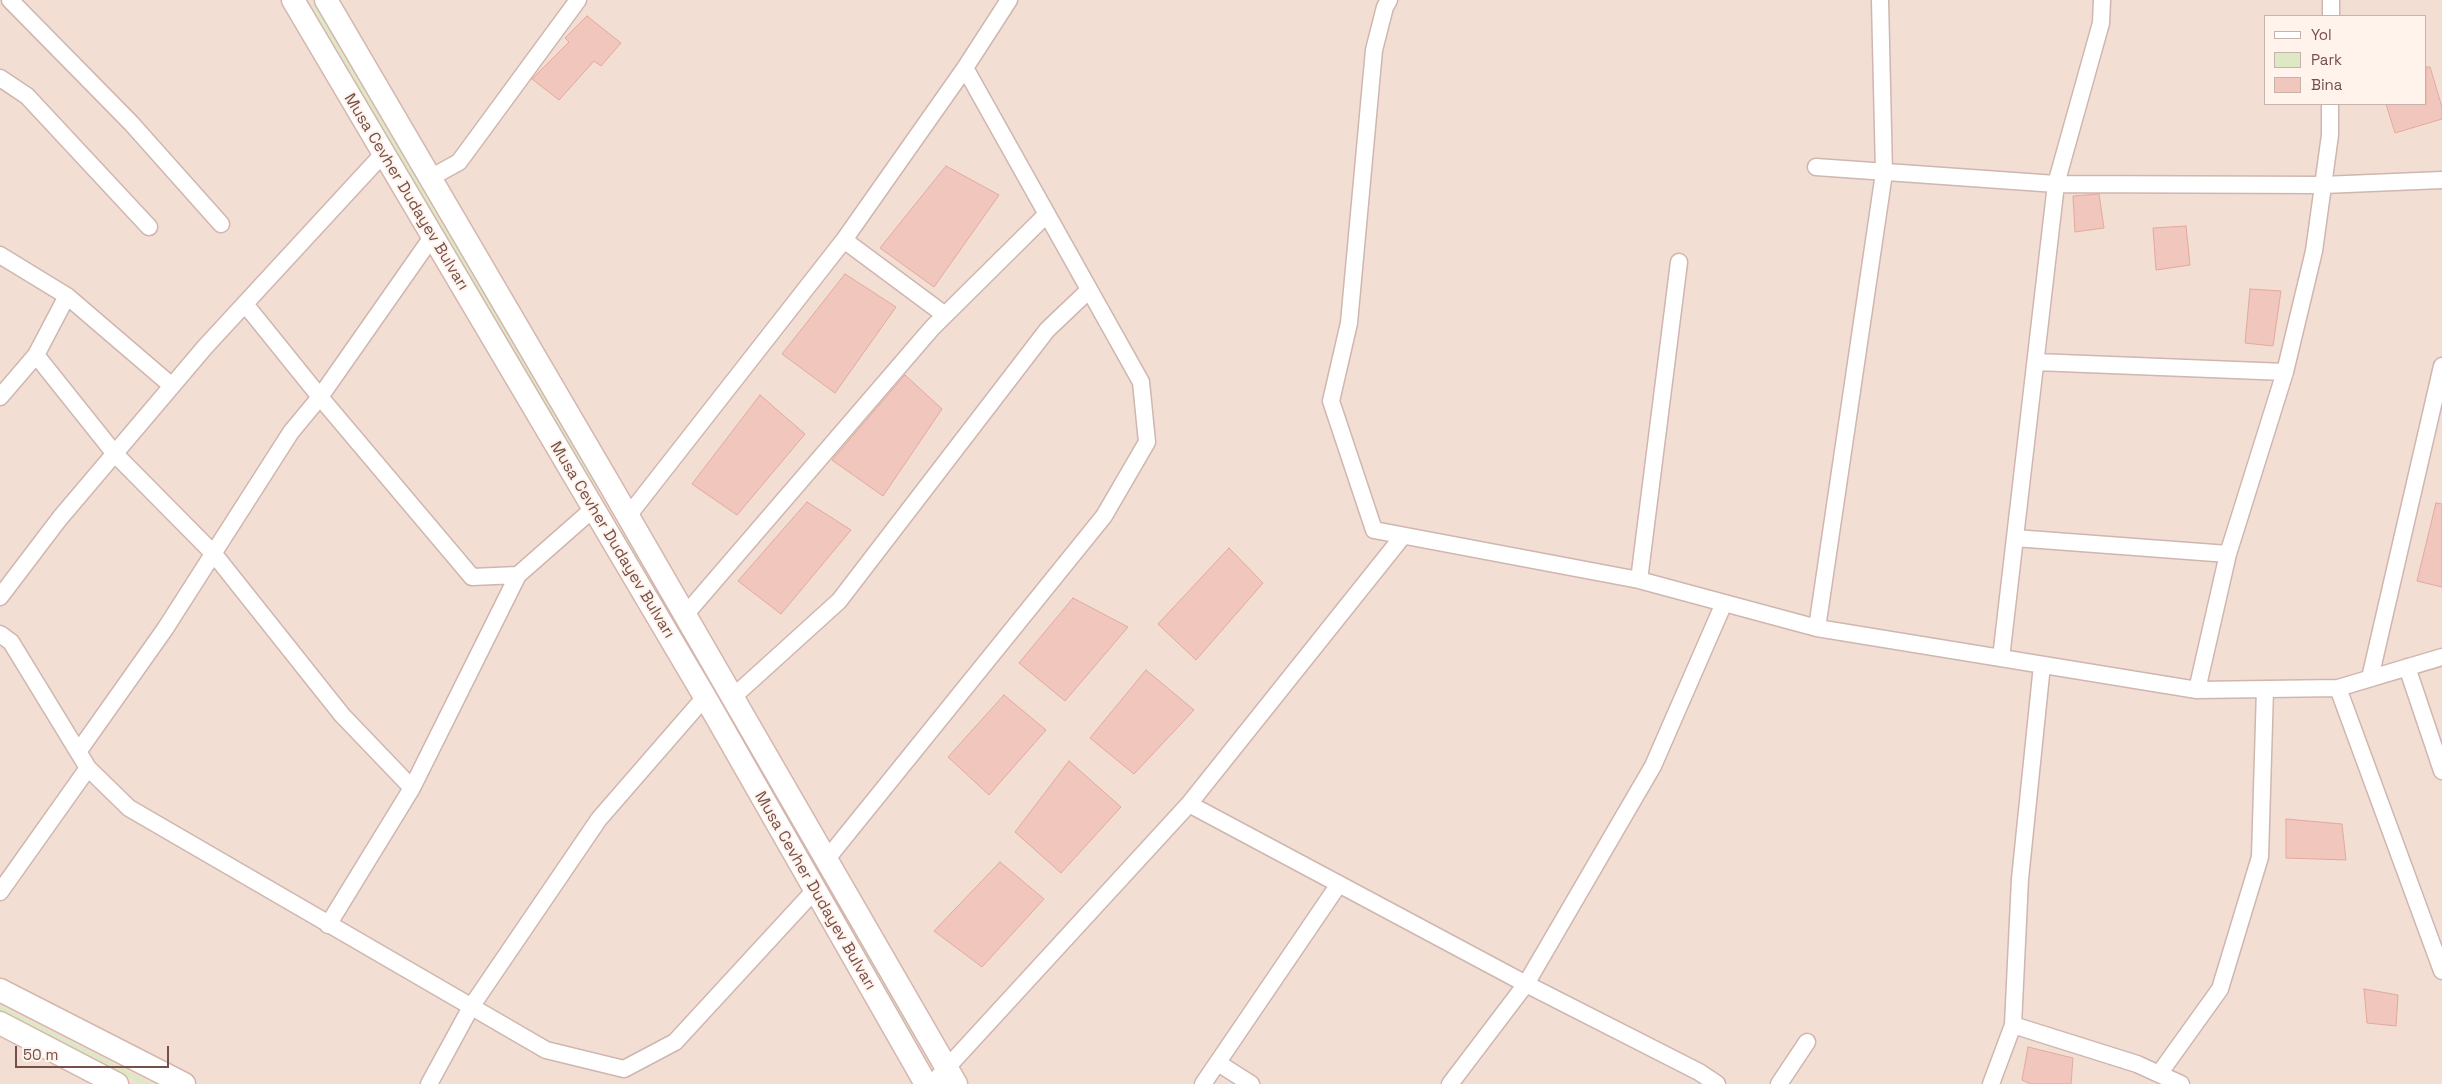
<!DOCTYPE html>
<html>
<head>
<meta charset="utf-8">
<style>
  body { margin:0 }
  #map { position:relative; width:2442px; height:1084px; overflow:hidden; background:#fceee5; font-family:"Space Grotesk",sans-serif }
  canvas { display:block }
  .legend { position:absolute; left:2264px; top:15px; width:162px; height:90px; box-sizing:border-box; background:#fff3ec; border:1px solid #c8b2ac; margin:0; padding:6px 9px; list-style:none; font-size:15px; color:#75504b }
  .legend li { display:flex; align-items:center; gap:10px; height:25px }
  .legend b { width:25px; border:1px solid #c8b2ac }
  .scale { position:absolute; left:15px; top:1046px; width:154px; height:22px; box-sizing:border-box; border:2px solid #75504b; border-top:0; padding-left:6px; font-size:15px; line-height:18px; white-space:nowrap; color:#75504b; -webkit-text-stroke:4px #fff3ec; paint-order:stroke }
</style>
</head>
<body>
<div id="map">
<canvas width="2442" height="1084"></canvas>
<ul class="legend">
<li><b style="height:6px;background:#fff"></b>Yol</li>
<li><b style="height:14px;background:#dce9c4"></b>Park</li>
<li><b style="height:14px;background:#f1c6bd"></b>Bina</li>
</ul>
<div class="scale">50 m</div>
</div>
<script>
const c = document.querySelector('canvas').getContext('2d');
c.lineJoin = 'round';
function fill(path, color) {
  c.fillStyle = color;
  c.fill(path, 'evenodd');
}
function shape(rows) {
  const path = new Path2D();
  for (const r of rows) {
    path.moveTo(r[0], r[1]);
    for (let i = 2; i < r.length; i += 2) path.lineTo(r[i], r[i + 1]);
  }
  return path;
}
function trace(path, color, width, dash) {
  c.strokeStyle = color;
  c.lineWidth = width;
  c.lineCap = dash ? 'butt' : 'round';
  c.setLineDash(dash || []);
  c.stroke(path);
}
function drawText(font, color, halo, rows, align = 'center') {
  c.font = font + ' "Space Grotesk",sans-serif';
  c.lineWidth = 4;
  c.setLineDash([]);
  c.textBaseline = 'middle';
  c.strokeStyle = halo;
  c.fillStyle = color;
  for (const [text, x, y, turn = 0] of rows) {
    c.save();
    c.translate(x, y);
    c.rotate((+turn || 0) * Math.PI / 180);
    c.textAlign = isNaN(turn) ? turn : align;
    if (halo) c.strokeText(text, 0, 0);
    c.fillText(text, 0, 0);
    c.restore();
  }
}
const residential = shape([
  [0,0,2442,0,2442,1084,0,1084],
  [2266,16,2426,16,2426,104,2266,104]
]);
const green = shape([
  [317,3,595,481,592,484,311,5],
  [625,531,708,673,704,675,620,534],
  [734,717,915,1034,910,1036,729,720],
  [0,1005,153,1084,142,1084,0,1011]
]);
const building = shape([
  [587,16,621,43,601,66,594,61,559,100,532,79,569,42,565,38,587,16],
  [2426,67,2430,67,2442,107,2442,119,2395,133,2386,104,2426,104,2426,67],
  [946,166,999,195,934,287,880,248,946,166],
  [2099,194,2104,228,2075,232,2073,196,2099,194],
  [2186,226,2190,265,2156,270,2153,228,2186,226],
  [845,274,896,307,835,393,782,354,845,274],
  [2250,289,2281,291,2273,346,2245,343,2250,289],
  [905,375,942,409,883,496,832,460,905,375],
  [760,395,805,434,737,515,692,484,760,395],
  [807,502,851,530,781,614,738,581,807,502],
  [2436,503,2442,504,2442,587,2417,581,2436,503],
  [1229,548,1263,583,1196,660,1158,624,1229,548],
  [1073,598,1128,627,1065,701,1019,663,1073,598],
  [1146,670,1194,710,1134,774,1090,738,1146,670],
  [1004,695,1046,730,989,795,948,757,1004,695],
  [1069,761,1121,807,1061,873,1015,832,1069,761],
  [2286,819,2342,824,2346,860,2286,858,2286,819],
  [1000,862,1044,899,982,967,934,931,1000,862],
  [2364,989,2398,995,2396,1026,2367,1023,2364,989],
  [2028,1047,2073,1058,2071,1084,2031,1084,2022,1080,2028,1047]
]);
const street = shape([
  [10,0,131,123,221,224],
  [1389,0,1385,7,1374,50,1349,323,1331,401,1374,530,1639,580,1817,628,2197,690,2338,688,2442,657],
  [2331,16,2331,0],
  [0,78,27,96,149,227],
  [1816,167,2056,184,2323,185,2442,180],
  [430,178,459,162,578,0],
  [844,240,945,315],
  [0,255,67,296,172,386],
  [67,296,36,355,115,454,214,554,342,715,412,788],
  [245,304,320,397,472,577,518,575],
  [2036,362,2285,372],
  [0,397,36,355],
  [628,516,844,240,965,68,1009,0],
  [2015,538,2228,554],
  [1639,580,1679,262],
  [0,597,60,518,205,347,383,154],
  [685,615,932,328,1047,214],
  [1817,628,1884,173,1880,0],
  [0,634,11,642,88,768,129,808,546,1050,624,1069,675,1042,815,890],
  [2001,658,2056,184,2101,23,2102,0],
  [2407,667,2442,771],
  [2370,678,2442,366],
  [2338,688,2442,971],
  [2197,690,2228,554,2285,372,2314,251,2330,135,2330,104],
  [733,697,839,601,1047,330,1089,290],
  [78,752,165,629,291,432,320,397,432,237],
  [1189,804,1526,984,1699,1072,1717,1084],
  [826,860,1104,516,1147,442,1141,382,965,68],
  [0,892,88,768],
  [328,925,412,788,518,575,593,509],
  [2013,1025,2137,1064,2181,1084],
  [1218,1063,1251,1084],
  [2159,1074,2220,989,2260,857,2265,689],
  [429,1084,471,1007,599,819,705,697],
  [932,1084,1189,804,1403,536],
  [1203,1084,1339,884],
  [1450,1084,1526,984,1653,766,1724,603],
  [1779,1084,1807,1042],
  [1991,1084,2013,1025,2020,879,2042,665]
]);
const secondary = shape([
  [293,0,705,697,926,1084],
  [326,0,610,485,956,1084],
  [0,990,184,1084],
  [0,1023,117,1084]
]);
const streetNames = [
  ["Musa Cevher Dudayev Bulvarı",406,192,59],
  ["Musa Cevher Dudayev Bulvarı",612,540,59],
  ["Musa Cevher Dudayev Bulvarı",815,891,60]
];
fill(residential, '#f3ded4');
fill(green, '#dce9c4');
fill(building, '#f1c6bd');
trace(building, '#e3a99e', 1);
trace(street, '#cfb6af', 19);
trace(secondary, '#d5b6ae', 25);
trace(street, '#fff', 16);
trace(secondary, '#fff', 22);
drawText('16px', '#75504b', '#fff3ec', streetNames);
</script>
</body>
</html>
